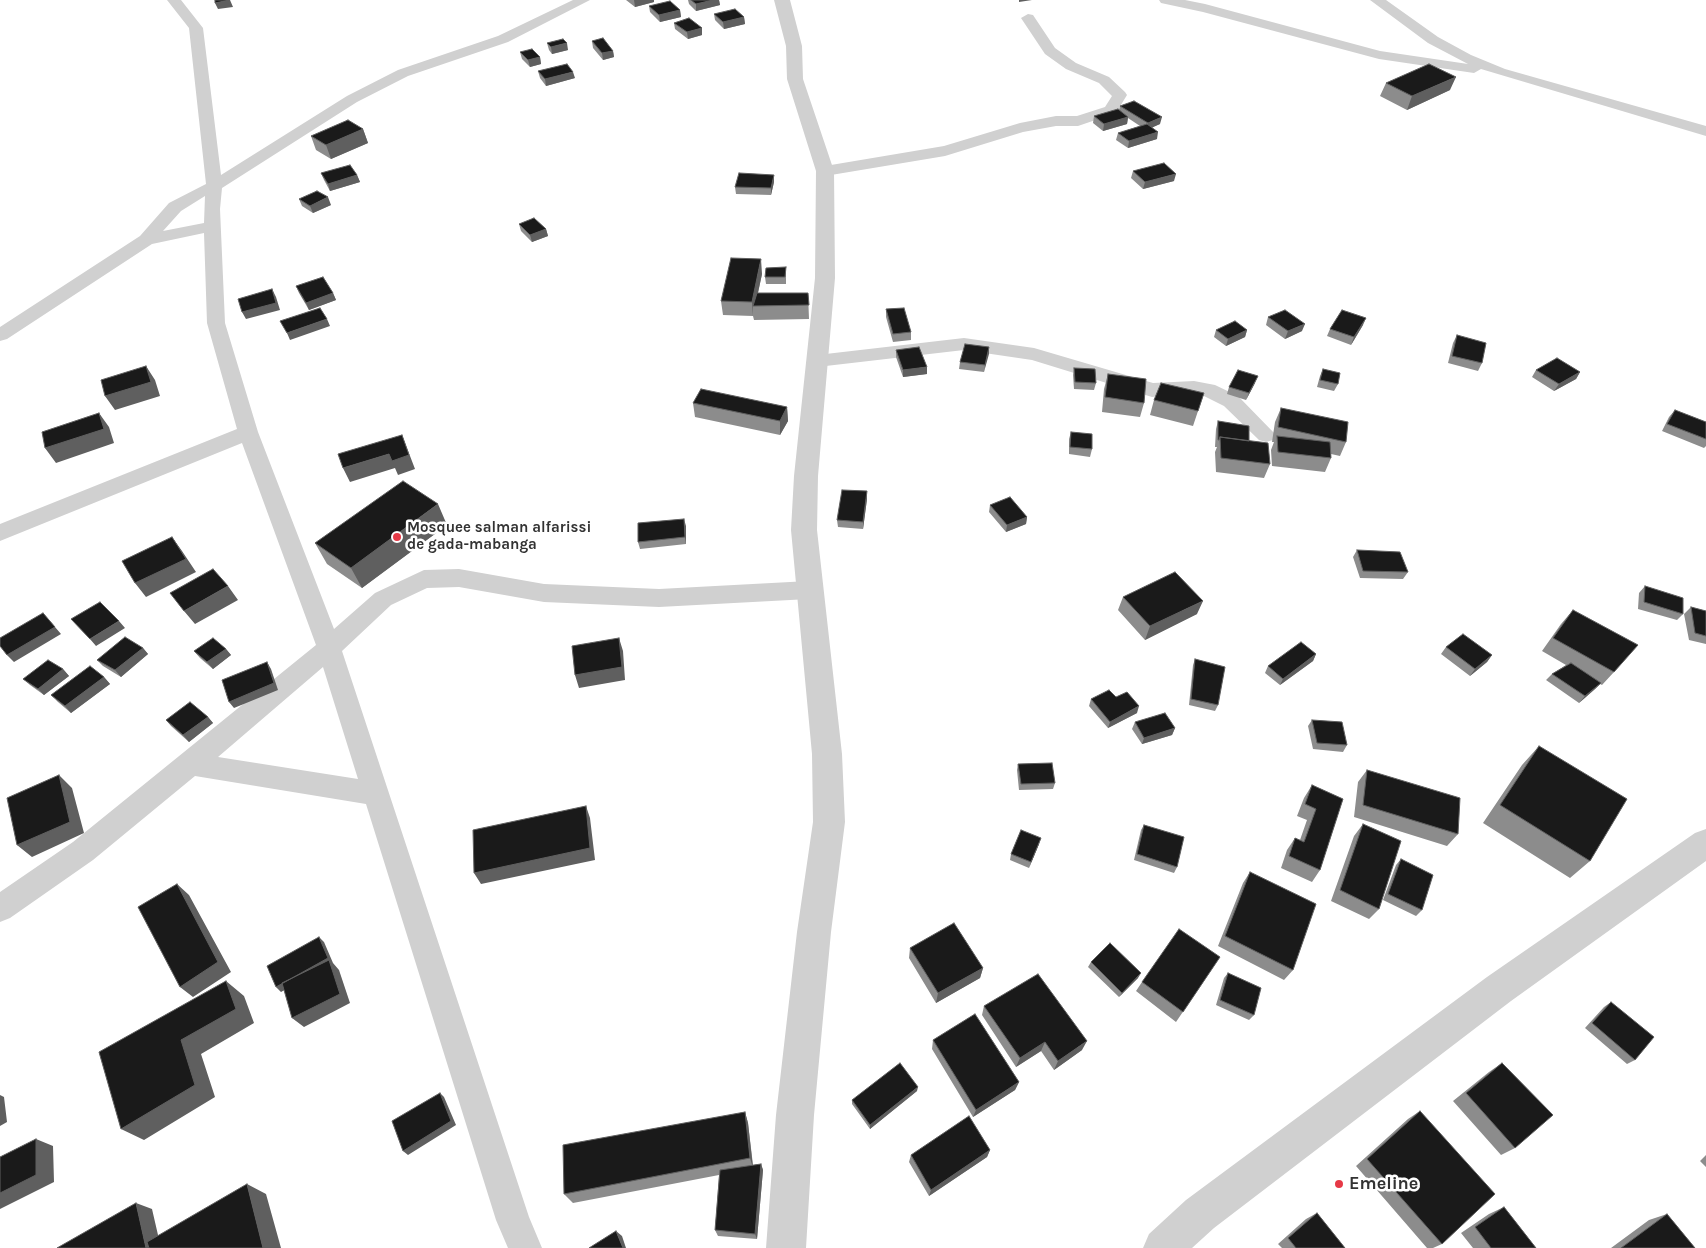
<!DOCTYPE html>
<html>
<head>
<meta charset="utf-8">
<style>
  body { margin:0 }
  canvas { display:block; background:#fff }
</style>
</head>
<body>
<canvas width="1706" height="1248"></canvas>
<script>
const c = document.querySelector('canvas').getContext('2d');
c.lineJoin = 'round';
function shape(rows) {
  const path = new Path2D();
  for (const r of rows) {
    path.moveTo(r[0], r[1]);
    for (let i = 2; i < r.length; i += 2) path.lineTo(r[i], r[i + 1]);
  }
  return path;
}
function fill(path, color) {
  c.fillStyle = color;
  c.fill(path, 'evenodd');
}
function trace(path, color, width, dash) {
  c.strokeStyle = color;
  c.lineWidth = width;
  c.lineCap = dash ? 'butt' : 'round';
  c.setLineDash(dash || []);
  c.stroke(path);
}
function drawText(font, color, halo, rows, align = 'center') {
  c.font = font + ' Karla,sans-serif';
  c.lineWidth = 5;
  c.setLineDash([]);
  c.textBaseline = 'middle';
  c.strokeStyle = halo;
  c.fillStyle = color;
  for (const [text, x, y, turn = 0] of rows) {
    c.save();
    c.translate(x, y);
    c.rotate((+turn || 0) * Math.PI / 180);
    c.textAlign = isNaN(turn) ? turn : align;
    if (halo) c.strokeText(text, 0, 0);
    c.fillText(text, 0, 0);
    c.restore();
  }
}
const minor = shape([
  [167,0,181,0,203,28,221,175,347,96,398,70,498,36,573,0,590,0,508,42,408,76,357,102,222,188,220,209,225,323,258,432,334,629,375,593,424,570,459,569,544,584,659,589,809,581,817,584,821,590,817,596,809,599,659,607,544,602,459,587,427,588,391,605,342,651,529,1217,542,1248,508,1248,496,1220,366,804,195,776,93,860,10,918,0,922,0,892,73,842,316,645,242,443,0,541,0,524,237,429,207,323,204,233,152,244,7,339,0,341,0,327,140,236,169,203,206,184,189,28,167,0],
  [205,196,204,223,163,231,181,211,205,196],
  [323,667,358,779,218,757,323,667],
  [1159,0,1185,0,1205,4,1380,51,1468,64,1428,43,1370,0,1386,0,1438,37,1471,55,1505,69,1706,126,1706,136,1481,69,1474,73,1379,59,1203,12,1161,3,1159,0],
  [1028,14,1033,15,1055,48,1076,63,1109,77,1125,92,1127,95,1116,113,1078,126,1056,126,1023,132,945,156,825,176,819,174,817,171,825,166,944,146,1020,123,1056,116,1077,116,1105,107,1112,96,1099,83,1066,69,1045,54,1021,18,1028,14],
  [964,338,1034,348,1153,383,1194,381,1215,385,1238,396,1276,435,1273,440,1266,442,1259,440,1224,406,1202,395,1194,393,1152,397,1032,360,964,350,817,367,810,365,807,361,810,357,817,355,964,338]
]);
const tertiary = shape([
  [774,0,790,0,802,46,803,79,834,171,835,278,818,476,817,530,842,754,845,822,831,932,814,1115,806,1248,766,1248,776,1115,797,932,813,822,812,754,791,530,794,476,815,278,816,171,787,79,786,46,774,0],
  [1706,829,1706,861,1511,1001,1214,1228,1192,1248,1143,1248,1149,1234,1186,1200,1487,977,1695,833,1706,829]
]);
const wall = shape([
  [626,0,654,0,654,2,635,7],
  [688,0,719,0,720,5,696,11,689,4],
  [649,6,680,10,681,17,660,22,650,12],
  [714,14,744,17,745,24,724,29,715,20],
  [674,23,702,28,702,35,688,39,675,29],
  [592,41,613,51,614,57,603,60,593,48],
  [547,43,568,50,552,54,549,50],
  [520,52,540,57,541,64,530,67,522,59],
  [538,71,575,78,546,86,540,78],
  [1386,83,1450,90,1407,110,1380,96],
  [1120,106,1160,124,1152,127,1157,139,1128,148,1116,140,1118,133,1140,126,1128,118,1127,124,1103,131,1093,123,1094,116,1119,110],
  [363,129,368,143,331,159,316,150,311,136],
  [1133,171,1174,181,1143,189,1131,178],
  [321,173,357,175,360,182,330,191,324,180],
  [774,182,771,195,736,194,735,187],
  [299,199,331,205,313,213,302,206],
  [519,224,546,229,548,236,532,242,521,231],
  [786,267,786,284,766,284,765,277],
  [762,274,758,293,808,293,809,319,754,320,753,316,723,315,721,301],
  [296,286,333,293,336,300,309,310,299,293],
  [886,309,911,332,911,340,893,342,886,317],
  [1268,317,1302,331,1285,339,1266,325],
  [1363,325,1351,345,1327,336,1330,329],
  [1216,330,1247,330,1245,337,1226,346,1214,337],
  [1457,335,1482,363,1478,371,1448,363,1453,343],
  [989,347,984,372,959,369,960,362],
  [896,350,927,374,903,377,896,357],
  [1074,368,1096,383,1094,390,1074,389,1073,375],
  [1323,369,1338,384,1334,391,1317,387,1320,376],
  [1536,370,1580,372,1576,379,1554,391,1532,377],
  [1108,374,1144,403,1140,417,1102,412,1104,389],
  [1255,383,1246,400,1227,394,1229,387],
  [1204,393,1193,426,1150,415,1154,400],
  [693,403,787,407,788,421,780,435,695,417],
  [1281,408,1346,442,1340,456,1331,454,1331,458,1325,472,1272,466,1271,450,1274,442,1272,442,1275,422],
  [1675,410,1706,422,1706,446,1704,448,1662,431,1669,417],
  [1218,421,1249,441,1270,464,1264,478,1216,472,1215,452,1217,447,1215,447,1216,429],
  [1071,432,1092,449,1090,457,1069,454,1069,439],
  [867,499,863,529,838,527,837,520],
  [990,505,1027,517,1026,524,1006,532,989,512],
  [447,525,362,588,327,564,315,543],
  [686,526,686,544,640,549,638,542],
  [1357,550,1408,572,1403,579,1360,578,1353,557],
  [1645,586,1683,614,1677,620,1638,609,1639,593],
  [1123,597,1197,614,1145,640,1118,610],
  [1691,607,1706,611,1706,644,1689,640,1684,614],
  [1573,610,1614,672,1602,685,1600,684,1595,689,1579,703,1546,680,1552,674,1566,665,1542,651,1561,624],
  [1446,647,1492,655,1487,662,1470,676,1441,654],
  [143,648,148,654,121,677,103,666,97,660],
  [226,649,231,655,213,669,200,658,194,651],
  [1316,654,1313,661,1280,685,1265,673,1268,666],
  [1195,659,1218,705,1215,711,1189,705,1193,665],
  [63,669,69,676,44,695,30,685,23,679],
  [104,677,110,684,71,713,58,702,51,695],
  [1091,699,1137,713,1108,728,1089,706],
  [208,717,213,723,189,742,171,726,166,720],
  [1312,720,1347,745,1343,752,1313,749,1308,726],
  [1135,722,1175,728,1172,735,1142,744,1132,729],
  [1539,746,1590,861,1570,878,1483,823,1522,765],
  [1018,764,1055,783,1053,789,1019,790,1017,770],
  [1367,770,1458,834,1447,846,1354,817,1358,782],
  [1312,785,1343,799,1320,870,1312,882,1281,868,1287,850,1295,838,1300,840,1307,820,1297,816,1304,798],
  [1363,824,1379,909,1369,919,1331,901,1354,836],
  [1144,825,1177,867,1174,873,1134,860,1141,830],
  [1039,844,1029,868,1010,860,1011,854],
  [1401,859,1422,910,1416,916,1383,900,1396,865],
  [1250,872,1293,970,1284,980,1218,946,1243,883],
  [910,948,983,968,980,978,936,1003,909,958],
  [1220,957,1176,1022,1136,991,1142,982],
  [1091,962,1138,978,1119,997,1088,967],
  [1228,973,1254,1015,1249,1020,1216,1005,1224,978],
  [1611,1002,1635,1060,1627,1064,1585,1028,1604,1007],
  [984,1006,1082,1050,1054,1070,1041,1051,1016,1067,982,1015],
  [933,1040,1019,1082,1015,1090,973,1117,932,1049],
  [1502,1063,1515,1148,1501,1155,1453,1101,1489,1072],
  [917,1091,870,1129,852,1104,852,1100],
  [1420,1111,1442,1244,1433,1248,1427,1248,1356,1166,1408,1119],
  [745,1112,748,1123,753,1165,761,1164,763,1170,757,1239,718,1236,715,1230,719,1175,573,1203,564,1194],
  [990,1150,987,1157,929,1196,909,1162,911,1155],
  [1706,1155,1706,1167,1700,1161],
  [1504,1207,1536,1248,1473,1248,1461,1233,1489,1214],
  [1317,1213,1345,1248,1282,1248,1278,1244,1306,1219],
  [1667,1214,1695,1248,1611,1248,1649,1220]
]);
const shadedWall = shape([
  [230,0,233,7,218,9,215,3],
  [634,0,654,0,654,2,635,7],
  [713,0,719,0,720,5,696,11,696,4],
  [1019,0,1032,0,1019,2],
  [680,10,681,17,660,22,659,15],
  [744,17,745,24,724,29,723,22],
  [702,28,702,35,688,39,687,32],
  [567,43,568,50,552,54,551,47],
  [613,51,614,57,603,60,602,53],
  [540,57,541,64,530,67,528,60],
  [573,72,575,78,546,86,545,79],
  [1456,77,1450,90,1407,110,1412,96],
  [1128,117,1127,124,1103,131,1104,124],
  [1162,117,1160,124,1147,130,1148,123],
  [363,129,368,143,331,159,326,145],
  [1158,132,1157,139,1128,148,1129,141],
  [1176,174,1174,181,1143,189,1145,182],
  [357,175,360,182,330,191,328,184],
  [774,175,774,182,771,195,771,188],
  [328,197,331,205,313,213,310,206],
  [546,229,548,236,532,242,530,235],
  [761,259,762,274,755,306,753,306,753,316,752,302],
  [272,289,276,297,280,310,246,319,242,312],
  [333,293,336,300,309,310,306,303],
  [1366,318,1363,325,1351,345,1354,337],
  [327,319,330,326,290,340,287,333],
  [1305,324,1302,331,1285,339,1288,331],
  [1247,330,1245,337,1226,346,1228,339],
  [989,347,989,354,984,372,985,365],
  [146,366,155,380,160,396,115,410,105,396],
  [927,367,927,374,903,377,903,370],
  [1580,372,1576,379,1554,391,1559,384],
  [1258,376,1255,383,1246,400,1249,393],
  [787,407,788,421,780,435,780,421],
  [99,413,109,427,114,443,56,463,45,448],
  [402,435,415,469,398,475,395,468,350,482,343,468,389,454],
  [867,491,867,499,863,529,863,522],
  [438,504,447,525,362,588,351,568],
  [1027,517,1026,524,1006,532,1007,525],
  [684,519,686,526,686,544,685,537],
  [172,537,182,551,196,572,146,597,135,583],
  [228,586,238,600,195,624,184,611],
  [1203,601,1197,614,1145,640,1150,626],
  [43,613,61,634,14,662,7,655],
  [119,621,125,628,96,646,90,639],
  [619,638,623,651,625,680,579,688,575,675],
  [143,648,148,654,121,677,115,670],
  [226,649,231,655,213,669,207,662],
  [1316,654,1313,661,1280,685,1283,679],
  [1492,655,1487,662,1470,676,1475,669],
  [267,662,271,669,278,690,234,708,229,702],
  [63,669,69,676,44,695,38,689],
  [104,677,110,684,71,713,65,706],
  [1601,683,1595,689,1579,703,1585,696],
  [1139,706,1137,713,1108,728,1110,722],
  [208,717,213,723,189,742,183,735],
  [1175,728,1172,735,1142,744,1144,738],
  [59,775,72,788,84,833,32,857,17,845],
  [586,806,590,818,595,860,481,884,474,873],
  [1041,838,1039,844,1029,868,1031,862],
  [177,884,189,895,231,972,193,997,180,987],
  [319,937,324,942,333,963,339,970,350,1003,304,1027,292,1018,331,964,281,992,276,987],
  [983,968,980,978,936,1003,938,993],
  [1141,973,1138,978,1119,997,1122,993],
  [226,981,244,996,254,1023,201,1054,215,1097,144,1140,121,1129,181,1040],
  [1087,1041,1082,1050,1054,1070,1058,1061],
  [1045,1042,1041,1051,1016,1067,1020,1058],
  [1019,1082,1015,1090,973,1117,976,1110],
  [918,1087,917,1091,870,1129,870,1125],
  [440,1093,444,1097,456,1125,408,1155,403,1151],
  [0,1095,4,1097,7,1122,0,1126],
  [745,1112,748,1123,753,1168,750,1158],
  [36,1139,53,1146,54,1182,0,1209,0,1193],
  [990,1150,987,1157,929,1196,931,1190],
  [761,1164,763,1170,757,1239,755,1234],
  [247,1184,266,1194,281,1248,263,1248],
  [136,1203,152,1209,161,1248,146,1248],
  [616,1231,622,1236,626,1248,623,1248]
]);
const building = shape([
  [215,0,230,0,215,3,215,0],
  [691,0,713,0,696,4,691,0],
  [670,1,680,10,659,15,649,6,670,1],
  [735,9,744,17,723,22,714,14,735,9],
  [689,18,702,28,687,32,674,23,689,18],
  [603,38,613,51,602,53,592,41,603,38],
  [563,39,567,43,551,47,547,43,563,39],
  [532,49,540,57,528,60,520,52,532,49],
  [567,64,573,72,545,79,538,71,567,64],
  [1429,64,1456,77,1412,96,1386,83,1429,64],
  [1134,101,1162,117,1148,123,1120,106,1134,101],
  [1118,109,1128,117,1104,124,1094,116,1118,109],
  [348,120,363,129,326,145,311,136,348,120],
  [1147,124,1158,132,1129,141,1118,133,1147,124],
  [1164,163,1176,174,1145,182,1133,171,1164,163],
  [350,165,357,175,328,184,321,173,350,165],
  [739,173,774,175,771,188,735,187,739,173],
  [317,191,328,197,310,206,299,199,317,191],
  [534,218,546,229,530,235,519,224,534,218],
  [731,258,761,259,752,302,721,301,731,258],
  [786,267,785,277,765,277,766,268,786,267],
  [323,277,333,293,306,303,296,286,323,277],
  [272,289,276,303,242,312,238,299,272,289],
  [757,293,808,293,809,305,753,306,757,293],
  [320,308,327,319,287,333,280,321,320,308],
  [904,308,911,332,893,334,886,309,904,308],
  [1285,310,1305,324,1288,331,1268,317,1285,310],
  [1342,310,1366,318,1354,337,1330,329,1342,310],
  [1235,321,1247,330,1228,339,1216,330,1235,321],
  [1457,335,1486,343,1482,363,1452,356,1457,335],
  [965,344,989,347,985,365,960,362,965,344],
  [919,347,927,367,903,370,896,350,919,347],
  [1557,358,1580,372,1559,384,1536,370,1557,358],
  [146,366,151,382,105,396,101,380,146,366],
  [1074,368,1095,369,1096,383,1075,382,1074,368],
  [1323,369,1340,373,1338,384,1320,380,1323,369],
  [1238,370,1258,376,1249,393,1229,387,1238,370],
  [1108,374,1146,379,1144,403,1105,397,1108,374],
  [1161,383,1204,393,1198,411,1154,400,1161,383],
  [701,389,787,407,780,421,693,403,701,389],
  [1281,408,1348,422,1346,442,1278,427,1281,408],
  [1675,410,1706,422,1706,439,1667,424,1675,410],
  [99,413,104,429,45,448,42,432,99,413],
  [1218,421,1249,426,1249,441,1220,437,1219,440,1218,440,1218,421],
  [1071,432,1092,434,1092,449,1070,447,1071,432],
  [402,435,409,455,392,461,389,454,343,468,338,454,402,435],
  [1277,436,1330,442,1331,458,1278,452,1277,436],
  [1220,437,1268,443,1270,464,1221,458,1220,437],
  [403,481,438,504,351,568,315,543,403,481],
  [842,490,867,491,863,522,837,520,842,490],
  [1010,497,1027,517,1007,525,990,505,1010,497],
  [684,519,685,537,638,542,638,523,684,519],
  [172,537,186,559,135,583,122,561,172,537],
  [1357,550,1400,552,1408,572,1363,571,1357,550],
  [213,569,228,586,184,611,170,593,213,569],
  [1175,572,1203,601,1150,626,1123,597,1175,572],
  [1645,586,1683,598,1683,614,1644,602,1645,586],
  [100,602,119,621,90,639,71,619,100,602],
  [1691,607,1706,611,1706,636,1695,633,1691,607],
  [1573,610,1638,645,1614,672,1553,638,1573,610],
  [43,613,55,627,7,655,0,646,0,638,43,613],
  [1463,634,1492,655,1475,669,1446,647,1463,634],
  [125,637,143,648,115,670,97,660,125,637],
  [213,638,226,649,207,662,194,651,213,638],
  [619,638,622,667,575,675,572,646,619,638],
  [1301,642,1316,654,1283,679,1268,666,1301,642],
  [1195,659,1225,667,1218,705,1191,699,1195,659],
  [48,660,63,669,38,689,23,679,48,660],
  [267,662,274,683,229,702,222,680,267,662],
  [1571,663,1601,683,1585,696,1552,674,1571,663],
  [90,666,104,677,65,706,51,695,90,666],
  [1109,690,1116,697,1127,692,1139,706,1110,722,1091,699,1109,690],
  [190,702,208,717,183,735,166,720,190,702],
  [1165,713,1175,728,1144,738,1135,722,1165,713],
  [1312,720,1342,722,1347,745,1317,743,1312,720],
  [1539,746,1627,799,1590,861,1500,805,1539,746],
  [1052,763,1055,783,1021,784,1018,764,1052,763],
  [1367,770,1460,798,1458,834,1363,805,1367,770],
  [59,775,70,822,17,845,7,798,59,775],
  [1312,785,1343,799,1320,870,1289,856,1295,838,1304,842,1316,809,1305,804,1312,785],
  [586,806,590,848,474,873,473,830,586,806],
  [1363,824,1401,841,1379,909,1340,890,1363,824],
  [1144,825,1184,837,1177,867,1137,854,1144,825],
  [1021,830,1041,838,1031,862,1011,854,1021,830],
  [1401,859,1433,875,1422,910,1388,894,1401,859],
  [1250,872,1316,904,1293,970,1225,936,1250,872],
  [177,884,218,962,180,987,138,907,177,884],
  [954,923,983,968,938,993,910,948,954,923],
  [1179,929,1220,957,1183,1012,1142,982,1179,929],
  [319,937,328,958,276,987,267,966,319,937],
  [1110,943,1141,973,1122,993,1091,962,1110,943],
  [329,960,340,994,292,1018,282,983,329,960],
  [1228,973,1261,988,1254,1015,1220,1000,1228,973],
  [1038,974,1087,1041,1058,1061,1045,1042,1020,1058,984,1006,1038,974],
  [226,981,236,1009,181,1040,195,1085,121,1129,99,1052,226,981],
  [1611,1002,1654,1037,1635,1060,1592,1023,1611,1002],
  [975,1014,1019,1082,976,1110,933,1040,975,1014],
  [900,1063,918,1087,870,1125,852,1100,900,1063],
  [1502,1063,1553,1115,1515,1148,1466,1093,1502,1063],
  [440,1093,451,1121,403,1151,392,1121,440,1093],
  [1420,1111,1495,1194,1442,1244,1367,1159,1420,1111],
  [745,1112,750,1158,564,1194,563,1145,745,1112],
  [969,1116,990,1150,931,1190,911,1155,969,1116],
  [36,1139,36,1175,0,1193,0,1157,36,1139],
  [761,1164,755,1234,715,1230,720,1170,761,1164],
  [247,1184,263,1248,149,1248,147,1242,247,1184],
  [136,1203,146,1248,57,1248,136,1203],
  [1504,1207,1536,1248,1491,1248,1475,1227,1504,1207],
  [1317,1213,1345,1248,1296,1248,1288,1238,1317,1213],
  [1667,1214,1695,1248,1621,1248,1667,1214],
  [616,1231,623,1248,589,1248,616,1231]
]);
const markers = [
  [397,537,5,"#e63946"],
  [1339,1184,5,"#e63946"]
];
const poiNames = [
  ["Mosquee salman alfarissi",407,528],
  ["de gada-mabanga",407,545]
];
const nearPoinames = [
  ["Emeline",1349,1184]
];
fill(minor, '#d0d0d0');
fill(tertiary, '#d0d0d0');
fill(wall, '#8c8c8c');
fill(shadedWall, '#5f5f5f');
fill(building, '#1a1a1a');
trace(building, '#5f5f5f', 1);
for (const [x, y, r, color] of markers) {
  const dot = new Path2D();
  dot.arc(x, y, r, 0, 2 * Math.PI);
  c.fillStyle = color;
  c.fill(dot);
  trace(dot, '#fff', 2);
}
drawText('bold 15px', '#333', '#fff', poiNames, 'left');
drawText('bold 18px', '#333', '#fff', nearPoinames, 'left');
</script>
</body>
</html>
